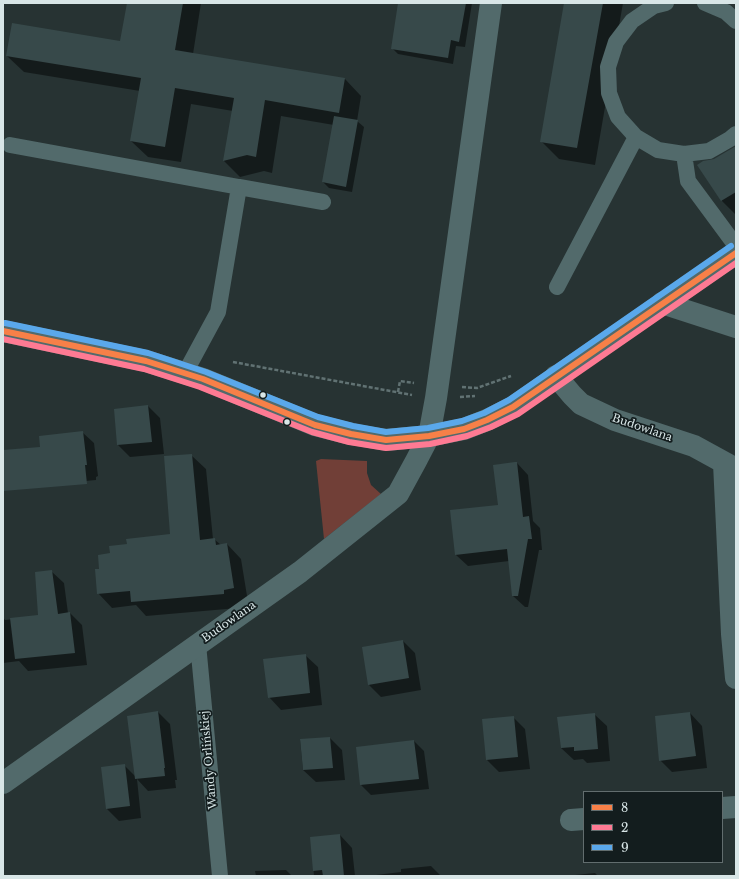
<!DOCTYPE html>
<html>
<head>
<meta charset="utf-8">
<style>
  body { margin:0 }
  #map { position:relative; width:739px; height:879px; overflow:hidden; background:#273333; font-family:"Libre Baskerville",serif }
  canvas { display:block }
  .frame { position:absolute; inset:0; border:4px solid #d8e6e7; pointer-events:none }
  .legend { position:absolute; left:583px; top:791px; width:140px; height:72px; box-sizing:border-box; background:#131d1e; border:1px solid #626d6e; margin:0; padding:5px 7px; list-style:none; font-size:12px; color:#d8e6e7 }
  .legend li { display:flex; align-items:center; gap:8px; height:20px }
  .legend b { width:20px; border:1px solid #626d6e }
</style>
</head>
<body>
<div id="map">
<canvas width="739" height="879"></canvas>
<div class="frame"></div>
<ul class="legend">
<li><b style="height:5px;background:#f78048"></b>8</li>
<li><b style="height:5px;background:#fe7a93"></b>2</li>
<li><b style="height:5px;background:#5aa8eb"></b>9</li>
</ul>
</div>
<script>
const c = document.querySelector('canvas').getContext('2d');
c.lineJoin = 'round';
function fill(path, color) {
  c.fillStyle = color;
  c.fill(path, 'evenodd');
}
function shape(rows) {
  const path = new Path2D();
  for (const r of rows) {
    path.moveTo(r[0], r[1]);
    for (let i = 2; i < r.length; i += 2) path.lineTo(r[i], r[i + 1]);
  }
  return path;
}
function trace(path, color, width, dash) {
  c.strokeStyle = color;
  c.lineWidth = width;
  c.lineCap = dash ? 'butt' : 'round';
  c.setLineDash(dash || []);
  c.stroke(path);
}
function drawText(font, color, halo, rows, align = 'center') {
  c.font = font + ' "Libre Baskerville",serif';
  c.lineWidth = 3.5;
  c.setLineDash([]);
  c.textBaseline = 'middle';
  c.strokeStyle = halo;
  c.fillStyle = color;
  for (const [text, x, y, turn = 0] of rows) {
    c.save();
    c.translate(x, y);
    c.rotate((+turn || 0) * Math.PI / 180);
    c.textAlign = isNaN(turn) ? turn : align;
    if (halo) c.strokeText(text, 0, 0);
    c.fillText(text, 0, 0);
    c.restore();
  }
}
const green = shape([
  [321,459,367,461,367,473,371,485,381,494,324,539,316,461]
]);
const shadow = shape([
  [128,3,201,3,193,54,345,79,361,96,357,121,364,127,352,192,329,188,323,182,334,125,281,116,272,173,264,171,240,177,224,161,233,111,191,104,181,162,148,157,131,141,140,91,24,72,7,56,121,42],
  [399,3,472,3,465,47,456,46,453,64,398,54,392,48],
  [565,3,623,3,595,165,559,159,541,141],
  [736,148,736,215,722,201,699,165,714,160],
  [148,406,160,418,164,454,130,457,118,445,115,410],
  [82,432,94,443,98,476,96,477,96,480,3,489,3,451,41,448],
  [191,455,206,469,213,539,214,539,221,545,227,544,241,559,248,602,238,608,146,616,136,605,112,608,98,593,101,570,111,554,128,545,171,535],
  [517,463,528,475,533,521,540,528,542,550,539,550,528,607,525,607,513,596,509,561,468,566,456,555,451,511,499,506],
  [51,571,64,583,68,613,70,613,82,625,87,665,28,671,19,661,3,663,3,617,5,620,39,616],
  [403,641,415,653,421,690,381,697,369,685],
  [305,655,318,667,322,705,281,710,269,697],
  [158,712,170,724,177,780,175,780,176,788,148,791,137,779,141,818,119,821,107,809,124,765,136,777],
  [690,713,702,726,707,768,672,772,660,760],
  [594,714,607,726,610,761,587,763,583,759,574,760,561,748],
  [513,717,525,729,530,769,499,772,487,760],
  [330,738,342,750,345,780,316,782,303,770,300,740],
  [414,741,424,751,429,789,371,795,361,785],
  [340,835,352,848,355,876,314,876,311,838],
  [431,866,441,876,376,876,376,875,401,872,401,869],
  [286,870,292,876,256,876,255,871],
  [595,873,598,876,565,876]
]);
const building = shape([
  [127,3,183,3,175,50,345,78,339,113,265,100,256,157,247,155,223,161,234,98,175,88,165,147,130,141,141,78,6,56,12,23,120,41],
  [398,3,466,3,459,42,451,40,448,58,391,49],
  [564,3,603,3,577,148,540,142],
  [334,116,358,120,346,187,322,182],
  [736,146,736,192,721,201,697,165,703,161,714,159],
  [148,405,152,442,117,445,114,409],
  [83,431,87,465,85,465,87,484,3,491,3,450,40,447,39,436],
  [192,454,200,540,215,538,216,545,227,543,234,588,224,590,224,594,131,602,130,591,97,594,95,569,99,569,98,555,110,553,109,546,127,544,126,539,170,534,164,456],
  [515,462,517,462,523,517,529,516,532,539,528,539,518,596,512,596,507,549,455,555,450,510,498,505,493,465],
  [52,570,58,614,70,612,75,653,15,659,10,618,38,615,35,572],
  [403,640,409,678,368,685,362,647],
  [306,654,310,693,268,698,263,659],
  [158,711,165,768,164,768,165,776,135,779,127,716],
  [690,712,696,756,659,761,655,716],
  [595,713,598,749,574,751,574,747,561,748,557,717],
  [514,716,518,757,486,760,482,719],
  [330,737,333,768,303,770,300,739],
  [414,740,419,779,360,785,356,747],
  [125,764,130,806,106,809,101,767],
  [340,834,344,876,323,876,322,870,313,871,310,837]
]);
const path = shape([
  [233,362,412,395],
  [462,387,477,388,511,376],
  [398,392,400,381,414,383],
  [460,397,475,396]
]);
const service = shape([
  [666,3,654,6,632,21,616,42,608,67,609,93,618,117,636,137,658,150,684,154,709,151,730,139,736,134],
  [705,3,726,12,736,21],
  [10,145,239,187,218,312,185,373],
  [684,154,688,181,736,246],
  [239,187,323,202],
  [557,287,636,137],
  [198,644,220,876]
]);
const minor = shape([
  [662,303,736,327],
  [556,376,572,395,581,404,615,420,694,446,736,469],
  [724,463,732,634,736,678],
  [3,783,300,572,398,494,416,461,429,436,436,398,491,3],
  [722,808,736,807],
  [571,820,584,819]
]);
const tertiary = shape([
  [3,331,146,361,203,379,315,425,351,434,386,440,429,436,464,429,487,420,513,407,736,253]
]);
const bus1 = shape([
  [3,331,146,361,203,379,315,425,351,434,386,440,429,436,464,429,487,420,513,407,736,253]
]);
const bus2 = shape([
  [3,339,144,369,200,387,312,432,349,442,386,448,430,444,467,436,491,427,518,414,736,263]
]);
const bus3 = shape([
  [5,323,148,353,206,372,318,417,353,426,386,432,428,428,462,421,484,413,509,400,731,246]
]);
const markers = [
  [263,395,3.5,"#d8e6e7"],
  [287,422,3.5,"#d8e6e7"]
];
const streetNames = [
  ["Budowlana",642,428,19],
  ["Budowlana",229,622,-35],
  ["Wandy Orlińskiej",209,760,-95]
];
fill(green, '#713f37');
fill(shadow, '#0007');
fill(building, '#37494a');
trace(path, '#617273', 2.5, [4, 2]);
trace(service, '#526a6b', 16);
trace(minor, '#526a6b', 22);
trace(tertiary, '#526a6b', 22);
trace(bus1, '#f78048', 6);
trace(bus2, '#fe7a93', 6);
trace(bus3, '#5aa8eb', 6);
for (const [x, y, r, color] of markers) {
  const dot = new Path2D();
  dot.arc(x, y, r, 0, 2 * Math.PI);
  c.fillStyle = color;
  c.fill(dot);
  trace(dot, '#131d1e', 1.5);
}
drawText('11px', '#d8e6e7', '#131d1e', streetNames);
</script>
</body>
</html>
